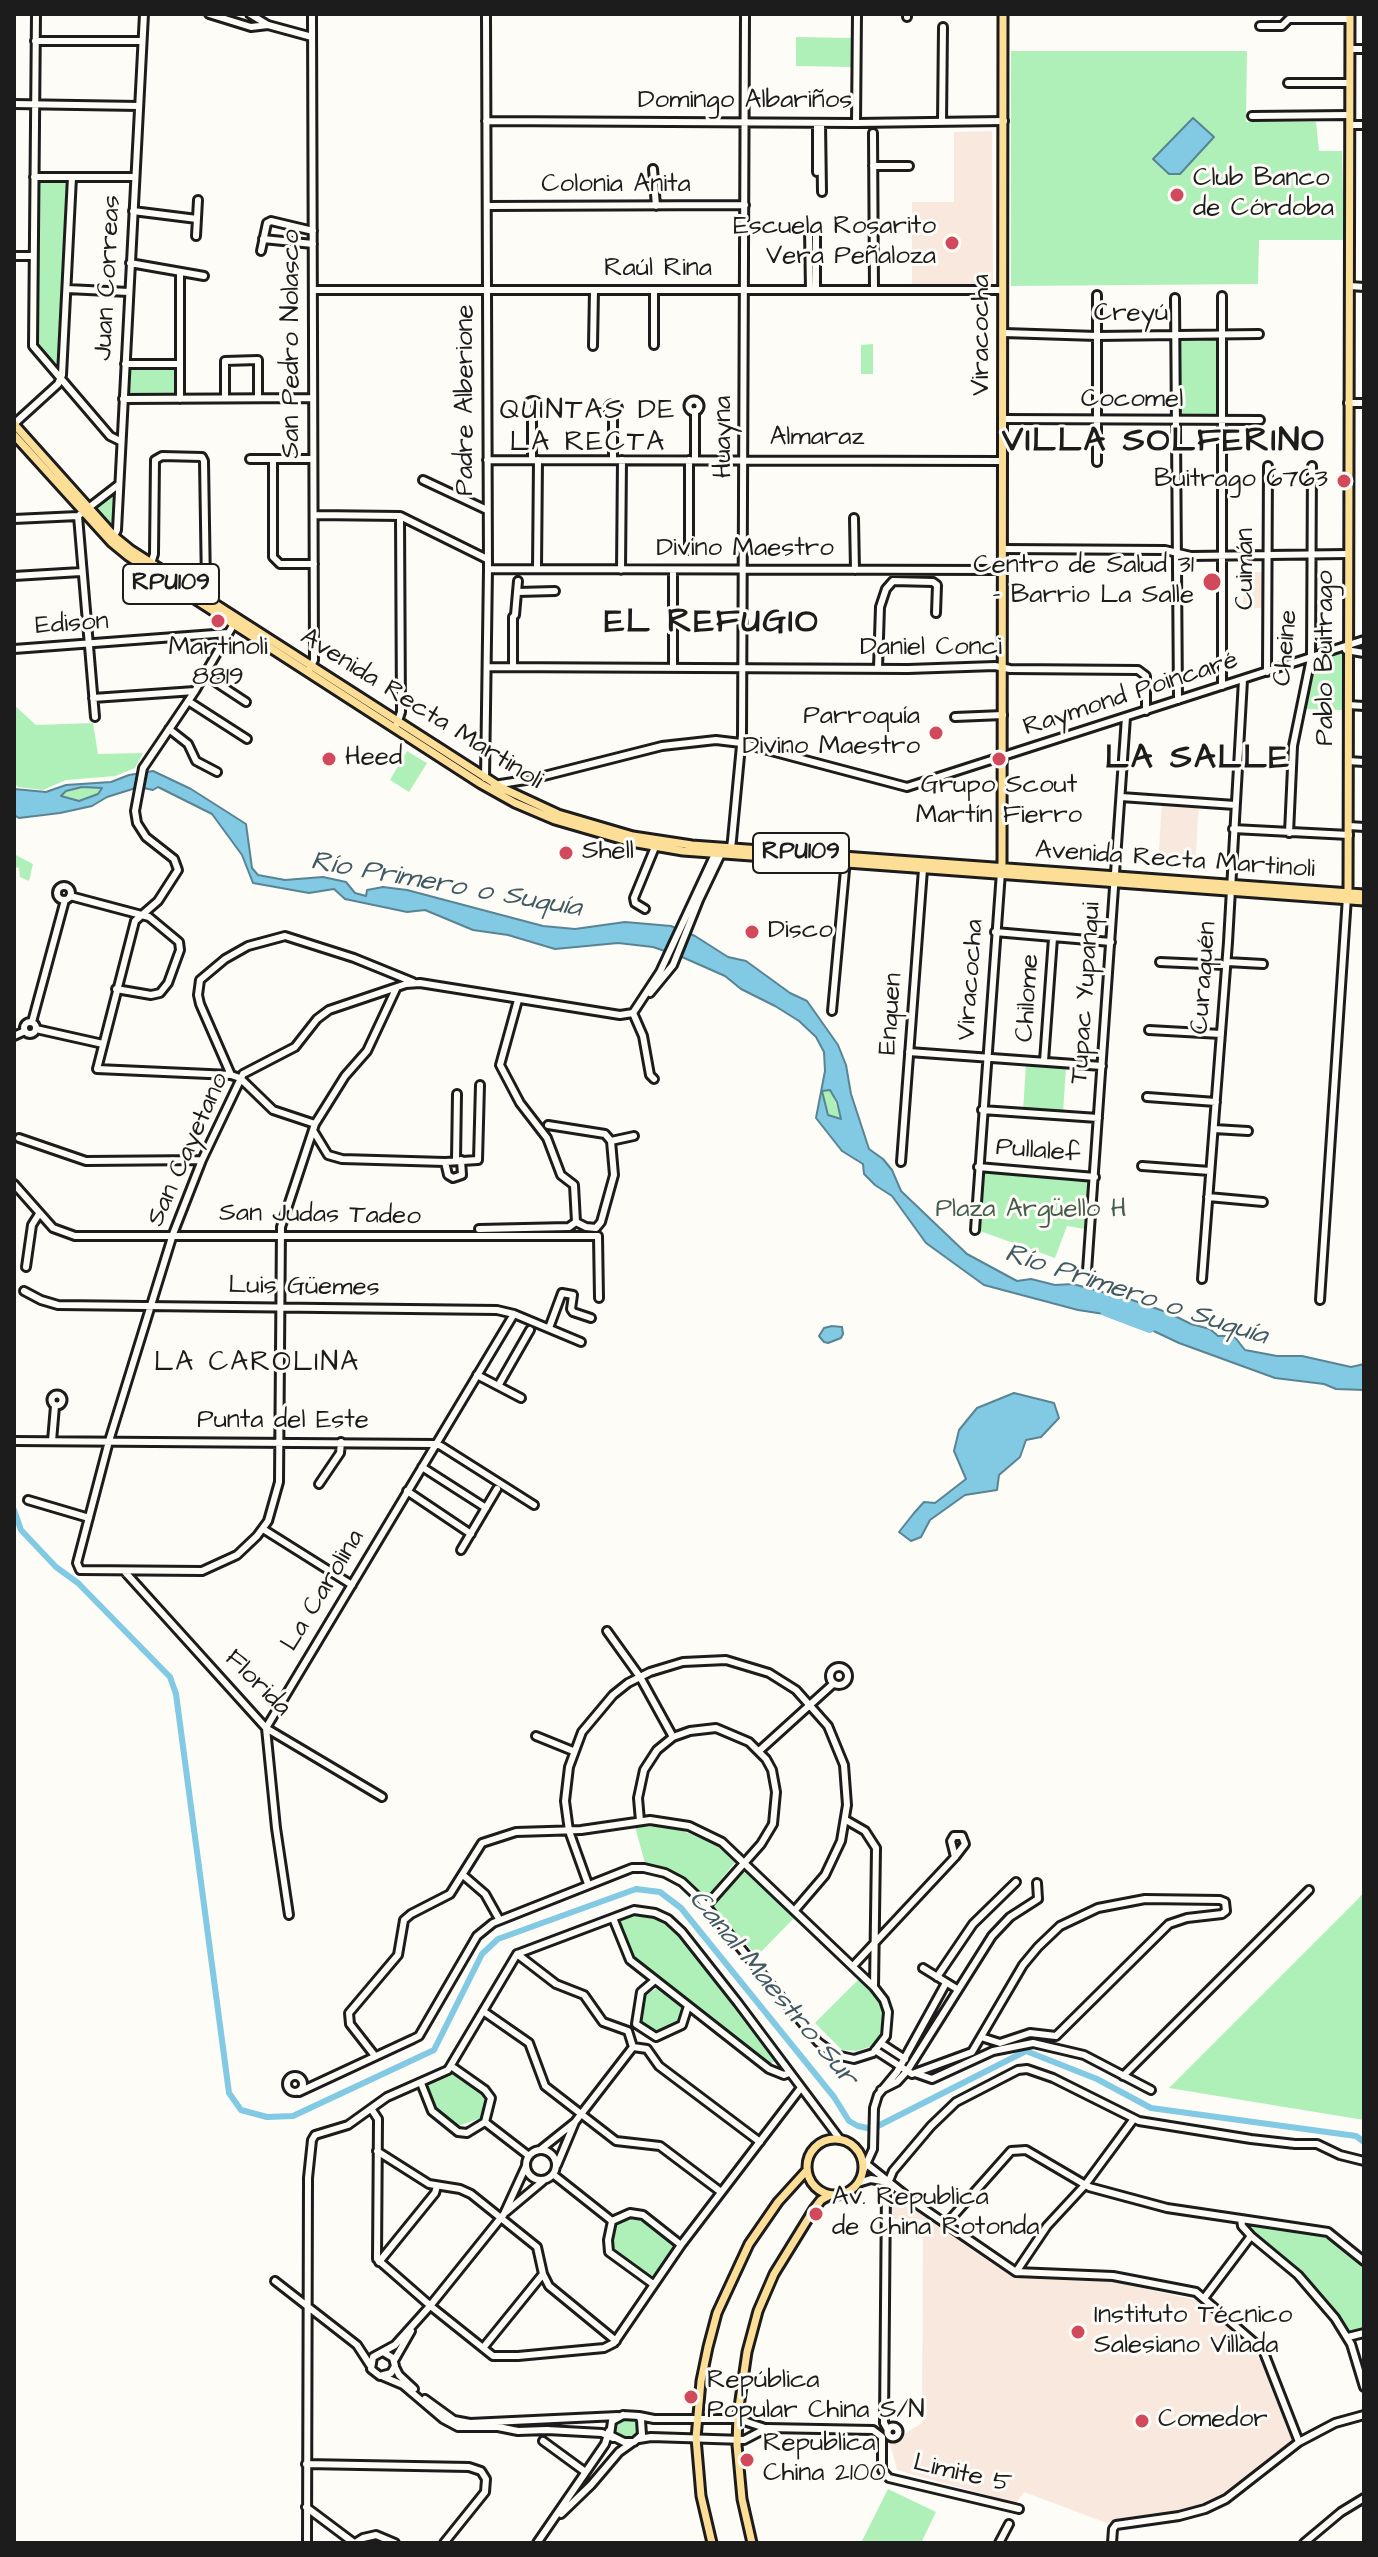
<!DOCTYPE html>
<html>
<head>
<meta charset="utf-8">
<style>
  body { margin:0 }
  #map { position:relative; width:1378px; height:2557px; overflow:hidden; background:#fdfcf7; font-family:"Architects Daughter",sans-serif }
  canvas { display:block }
  .frame { position:absolute; inset:0; border:16px solid #1c1c1c; pointer-events:none }
</style>
</head>
<body>
<div id="map">
<canvas width="1378" height="2557"></canvas>
<div class="frame"></div>
</div>
<script>
const c = document.querySelector('canvas').getContext('2d');
c.lineJoin = 'round';
function fill(path, color) {
  c.fillStyle = color;
  c.fill(path, 'evenodd');
}
function shape(rows) {
  const path = new Path2D();
  for (const r of rows) {
    if (r.length === 3) {
      path.moveTo(r[0] + r[2], r[1]);
      path.arc(r[0], r[1], r[2], 0, 2 * Math.PI);
      continue;
    }
    path.moveTo(r[0], r[1]);
    for (let i = 2; i < r.length; i += 2) path.lineTo(r[i], r[i + 1]);
  }
  return path;
}
function trace(path, color, width, dash) {
  c.strokeStyle = color;
  c.lineWidth = width;
  c.lineCap = dash ? 'butt' : 'round';
  c.setLineDash(dash || []);
  c.stroke(path);
}
function drawText(font, color, halo, rows, align = 'center') {
  c.font = font + ' "Architects Daughter",sans-serif';
  c.lineWidth = 6;
  c.setLineDash([]);
  c.textBaseline = 'middle';
  c.strokeStyle = halo;
  c.fillStyle = color;
  for (const [text, x, y, turn = 0] of rows) {
    c.save();
    c.translate(x, y);
    c.rotate((+turn || 0) * Math.PI / 180);
    c.textAlign = isNaN(turn) ? turn : align;
    if (halo) c.strokeText(text, 0, 0);
    c.fillText(text, 0, 0);
    c.restore();
  }
}
const built = shape([
  [992,131,993,284,912,284,912,202,954,202,954,132],
  [1243,572,1263,572,1263,608,1243,608],
  [1162,802,1199,805,1195,869,1158,866],
  [893,2195,1015,2275,1115,2282,1204,2302,1264,2363,1293,2441,1229,2493,1186,2511,1107,2523,1024,2492,1016,2503,897,2470,890,2443,922,2423,923,2220,891,2219]
]);
const green = shape([
  [796,37,852,38,852,67,796,66],
  [1011,51,1247,51,1246,122,1316,122,1319,151,1342,151,1344,240,1259,240,1258,284,1011,286],
  [68,180,58,372,40,350,36,340,38,181],
  [1181,339,1219,339,1219,416,1181,418],
  [873,344,873,374,861,374,861,345],
  [175,367,175,396,127,396,129,368],
  [115,492,114,526,97,508],
  [1343,653,1342,710,1304,709,1315,661],
  [14,705,36,725,93,723,98,754,143,753,135,768,115,776,66,780,43,790,18,787,14,784],
  [407,751,427,763,409,792,390,780],
  [82,787,103,787,98,794,78,801,60,797,66,791],
  [14,854,33,864,29,881,20,877,19,868,14,867],
  [1026,1064,1066,1066,1063,1114,1023,1112],
  [822,1090,831,1090,841,1119,828,1115],
  [984,1172,1090,1180,1085,1229,1067,1226,1055,1258,980,1231],
  [662,1826,683,1831,720,1846,736,1861,707,1897,672,1871,645,1863,635,1827],
  [744,1868,795,1917,757,1956,712,1907],
  [1364,1892,1364,2120,1169,2088,1357,1900],
  [642,1915,657,1919,674,1927,775,2061,770,2064,640,1963,631,1952,620,1924,621,1920,628,1916],
  [858,1980,873,1992,883,2007,884,2024,875,2045,857,2051,842,2050,815,2023],
  [656,1989,660,1990,682,2008,684,2013,680,2023,654,2033,639,2021,645,1995],
  [453,2072,484,2096,486,2101,481,2118,458,2126,432,2105,426,2084],
  [628,2217,641,2220,674,2245,657,2275,649,2275,615,2252,612,2242,614,2233,616,2226],
  [1248,2223,1325,2235,1364,2265,1364,2331,1350,2332,1348,2330,1335,2311,1306,2280,1248,2227],
  [627,2428,11],
  [888,2489,936,2512,921,2543,861,2543]
]);
const water = shape([
  [1193,118,1214,137,1180,174,1169,174,1153,159,1193,118],
  [153,771,191,789,246,824,252,868,258,875,285,880,323,877,346,882,355,893,366,896,367,890,383,887,407,890,543,926,575,929,625,922,671,926,695,936,728,957,746,961,790,993,807,1001,838,1045,846,1065,851,1094,869,1149,883,1159,892,1170,901,1191,967,1254,1017,1281,1031,1279,1055,1285,1073,1284,1132,1300,1169,1313,1191,1324,1210,1329,1218,1336,1234,1336,1245,1350,1277,1356,1302,1356,1351,1367,1364,1364,1364,1390,1336,1389,1324,1384,1275,1378,1179,1343,1124,1317,1078,1310,984,1285,926,1243,892,1196,875,1185,864,1174,863,1164,842,1151,816,1118,825,1071,824,1052,816,1037,799,1021,775,1006,741,989,725,976,682,957,653,947,618,943,555,949,508,935,473,930,425,910,407,912,345,899,334,889,309,893,253,883,242,855,212,814,158,787,153,790,139,787,107,797,92,806,60,813,19,818,14,815,14,789,46,792,66,785,111,782,129,775,153,771],
  [82,787,102,788,98,794,79,801,61,796,66,791,82,787],
  [830,1090,837,1102,841,1119,828,1115,822,1091,830,1090],
  [832,1326,842,1327,843,1334,841,1338,828,1343,824,1342,819,1336,824,1328,832,1326],
  [1014,1393,1054,1403,1059,1418,1041,1437,1026,1440,1020,1457,999,1475,997,1490,965,1495,930,1520,921,1537,911,1541,899,1532,914,1513,924,1502,935,1503,966,1479,954,1451,959,1430,977,1408,1014,1393]
]);
const canal = shape([
  [14,1510,21,1530,56,1567,78,1583,170,1677,176,1694,229,2093,241,2110,267,2117,293,2116,434,2050,482,1954,498,1939,636,1889,660,1892,681,1908,834,2097,849,2121,858,2126,872,2129,1026,2051,1097,2079,1151,2108,1356,2136,1364,2142]
]);
const river = shape([
  [1105,1311,1150,1328]
]);
const minor = shape([
  [36,14,33,346,110,436,120,441],
  [209,14,251,27,268,25],
  [250,14,268,25,312,37],
  [907,17,907,14],
  [1260,26,1282,26,1289,19,1350,19],
  [35,41,142,41],
  [1350,49,1364,49],
  [1288,83,1350,83],
  [14,104,139,106],
  [1252,116,1349,115],
  [486,121,856,123,1004,121],
  [942,122,943,27],
  [821,123,822,192],
  [856,123,857,14],
  [1350,125,1364,125],
  [873,133,874,290],
  [873,166,909,166],
  [653,169,656,206],
  [817,172,817,126],
  [34,177,135,177],
  [487,206,745,205],
  [133,211,197,219],
  [809,229,810,290],
  [816,232,816,290],
  [196,236,198,200],
  [263,239,313,244],
  [261,251,267,223,271,221,313,231],
  [14,256,33,256],
  [130,263,204,276],
  [1350,286,1364,287],
  [67,289,129,292],
  [313,290,1003,290],
  [1097,295,1097,462],
  [1222,296,1222,686],
  [1175,298,1178,700],
  [1004,333,1097,336,1259,334],
  [654,345,654,290],
  [593,346,594,290],
  [125,364,180,364],
  [225,398,225,361,258,360,258,398],
  [123,399,313,398],
  [180,399,180,272],
  [694,406,5.5],
  [533,407,6],
  [1348,403,1364,403],
  [613,409,5],
  [695,411,695,460],
  [532,413,532,460],
  [1003,419,1260,420],
  [14,424,58,384,62,375,72,177],
  [250,459,313,459],
  [273,459,273,557,280,564,314,564],
  [487,460,1003,461],
  [613,460,613,414],
  [689,460,689,550],
  [423,480,487,510],
  [314,515,400,516,487,559],
  [78,516,95,717],
  [854,518,855,570],
  [14,519,78,516,118,485],
  [112,540,117,530,144,14],
  [1003,549,1165,550,1191,556,1347,554],
  [151,564,154,554,155,460,162,456,202,457,204,461,206,586,200,598],
  [488,569,1003,570],
  [537,569,538,460],
  [621,570,622,460],
  [673,570,673,668],
  [14,576,81,572],
  [518,592,555,591],
  [14,649,228,633],
  [1346,650,1364,653],
  [487,667,908,669,995,666,1010,669,1138,670,1146,676,1146,711],
  [513,667,513,617,515,615,518,581],
  [878,668,880,607,886,589,893,581,933,582,937,585,936,613],
  [308,672,314,660,312,14],
  [1267,672,1268,466],
  [205,675,246,702],
  [93,698,195,691],
  [188,701,247,739],
  [1348,705,1364,706],
  [955,717,1003,715],
  [397,724,401,712,400,516],
  [169,729,188,744,196,761,217,772],
  [1348,761,1364,762],
  [485,778,488,569,486,14],
  [494,785,532,779,662,746,716,740,741,743,907,787,1364,640],
  [1121,797,1235,805],
  [1349,826,1364,827],
  [1233,829,1349,835],
  [1289,833,1293,746,1311,658,1312,466],
  [64,893,7],
  [70,896,149,917,179,942,180,950,168,983,160,993,151,995,116,989],
  [645,909,635,903,634,898,655,847],
  [995,932,1111,942],
  [1160,962,1226,965],
  [1227,962,1263,964],
  [396,989,367,1051,345,1076,315,1124,281,1227,279,1482,268,1521,257,1536,237,1555,202,1571,80,1570,77,1563,109,1441,173,1234,202,1160,243,1074,295,1047,317,1019,329,1010,406,984,420,983,620,1015,633,1013,660,972,715,854],
  [650,993,673,965,699,900,721,854,731,847,732,840,742,735,745,14],
  [518,1000,500,1065,520,1103,547,1138,561,1175,574,1185,576,1222,586,1227,596,1228,601,1222,614,1175,611,1141],
  [832,1011,846,859],
  [633,1013,643,1036,650,1075,654,1079],
  [30,1028,6],
  [32,1022,65,900],
  [36,1029,103,1044],
  [1149,1030,1221,1034],
  [14,1036,25,1031],
  [909,1052,1102,1066],
  [1044,1061,1053,938],
  [231,1075,97,1069,135,921,158,901,178,870,174,859,146,837,137,823,135,811,143,768,195,691,235,622],
  [1147,1097,1216,1102],
  [982,1110,1098,1118],
  [315,1124,273,1110,240,1078,231,1075,200,1004,198,995,200,980,225,959,248,946,285,936,354,958,413,982],
  [548,1125,605,1134,611,1141,634,1136],
  [1214,1129,1248,1131],
  [314,1132,328,1155,342,1159,445,1162,478,1160,480,1085],
  [19,1138,86,1161,202,1160],
  [456,1160,457,1094],
  [445,1162,448,1175,453,1178,462,1175,461,1160],
  [901,1162,923,869],
  [1142,1166,1210,1171],
  [978,1167,1095,1177],
  [14,1184,53,1228,75,1236,598,1236,599,1298],
  [1208,1197,1263,1202],
  [479,1229,569,1227,576,1222],
  [975,1230,1001,872],
  [26,1267,32,1225,39,1214],
  [1087,1271,1126,717],
  [1202,1279,1228,942,1243,680],
  [24,1291,41,1300,58,1305,497,1310,514,1314,581,1342],
  [1320,1300,1347,897],
  [549,1328,562,1293,573,1295,571,1309,573,1312,591,1318],
  [477,1375,521,1398],
  [498,1386,530,1330],
  [57,1400,5.5],
  [14,1441,435,1444,441,1446,534,1505],
  [52,1441,55,1406],
  [422,1467,486,1508],
  [319,1484,340,1453,341,1442],
  [407,1491,471,1534],
  [28,1500,89,1518],
  [263,1529,352,1585],
  [461,1550,497,1489],
  [125,1572,266,1728,382,1797],
  [607,1631,640,1677,673,1737],
  [839,1676,9],
  [536,1736,573,1751],
  [759,1751,833,1684],
  [846,1820,865,1831,876,1848,874,1987],
  [640,1821,638,1798,644,1770,657,1750,673,1737,690,1731,716,1728,749,1742,766,1759,772,1770,776,1792,773,1824,761,1844,707,1905],
  [463,1875,485,1894,499,1919],
  [588,1884,569,1831,565,1801,569,1767,582,1732,613,1695,628,1683,650,1672,683,1662,726,1660,769,1673,796,1690,828,1726,844,1765,847,1805,841,1841,825,1875,795,1910],
  [289,1915,276,1828,266,1728,514,1314],
  [613,1918,630,1960,769,2069,784,2075,789,2073],
  [517,1954,556,1984,584,1995,603,2022,628,2031,633,2047],
  [853,1966,955,1857,965,1844,962,1836,954,1836,951,1841,955,1857],
  [923,1968,957,1989],
  [937,1977,973,1924,1016,1882],
  [655,1980,641,1992,636,2024,656,2037,682,2025,688,2006],
  [483,2011,529,2043,545,2086,616,2141,660,2146,721,2192],
  [882,2044,905,2059],
  [633,2047,647,2049,659,2066,760,2142],
  [875,2050,912,2074,972,2052,1023,1965,1038,1947,1060,1926,1098,1908,1145,1899,1220,1900,1225,1902,1226,1911,1222,1914,1187,1918,1169,1924,1056,2036,1030,2033,1000,2043,981,2037],
  [915,2073,932,2079,993,2051,1033,2043,1084,2055,1151,2090],
  [295,2084,8],
  [1123,2076,1309,1890],
  [421,2083,432,2111,458,2132,467,2133,485,2122,491,2098,485,2090,451,2066],
  [881,2090,897,2082,907,2071,992,1936,1010,1917,1038,1899,1037,1883],
  [299,2092,413,2039,419,2036,477,1936,493,1923,632,1868,644,1868,665,1873,682,1882,701,1900,818,2042,836,2055,854,2059,873,2053,886,2036,888,2012,884,2000,874,1987,722,1842,689,1826,650,1820,581,1830,516,1832,482,1843,450,1894,411,1914,404,1920,398,1955,349,2013,350,2024,375,2056],
  [372,2110,378,2119,377,2259,433,2308,493,2356,518,2356,604,2348,614,2343,681,2245,800,2089],
  [485,2122,529,2156],
  [575,2122,633,2047],
  [541,2165,15],
  [540,2150,575,2122,557,2165],
  [377,2151,429,2184,460,2189,471,2194,537,2247,543,2274,549,2286,616,2341],
  [864,2162,914,2202,1016,2272,1113,2276,1196,2292,1263,2350,1299,2442,1226,2499,1205,2509,1179,2516,1116,2525,1113,2529,1112,2543],
  [863,2171,873,2149,874,2108,878,2095,897,2072,946,1983],
  [554,2175,612,2221],
  [858,2183,871,2179,887,2182],
  [506,2212,543,2181],
  [1241,2219,1328,2232,1364,2261],
  [947,2223,1011,2151,1026,2150,1089,2187,1167,2208,1241,2219,1242,2226,1251,2236,1205,2297],
  [1251,2236,1298,2275,1335,2318,1351,2344,1364,2387],
  [379,2262,435,2193,437,2186],
  [1016,2272,1047,2226,1085,2185,1133,2120],
  [275,2281,357,2345,370,2365],
  [653,2284,609,2252,608,2240,612,2221,630,2213,643,2215,681,2245],
  [1348,2337,1364,2333],
  [483,2348,543,2274],
  [383,2352,393,2358,395,2366,391,2373,380,2376,371,2369,373,2357,395,2345,430,2306,504,2214,526,2166],
  [395,2359,411,2331],
  [395,2367,399,2375,414,2389],
  [384,2377,403,2385,443,2419,458,2427,498,2427,518,2431,547,2430,602,2433,613,2438],
  [425,2399,454,2420,470,2423,618,2416],
  [623,2415,639,2416,641,2420,642,2435,634,2442,624,2442,610,2435,612,2421,623,2415],
  [639,2416,654,2419,738,2419,765,2428],
  [893,2432,5.5],
  [888,2430,884,2423,886,2188,893,2171,931,2126,956,2102,1018,2070,1027,2069,1053,2078,1139,2121,1251,2139,1295,2144,1317,2144,1340,2155,1364,2161],
  [639,2439,651,2437,744,2440,767,2428,873,2430,882,2437,882,2470,889,2478,1019,2509],
  [543,2441,584,2471],
  [1299,2442,1335,2423,1364,2415],
  [306,2464,469,2467,481,2471,486,2479,485,2492,444,2543],
  [306,2507,354,2543],
  [561,2514,591,2485,619,2452,633,2442],
  [307,2543,308,2178,312,2140,315,2135,348,2125,387,2097,448,2070,517,1954,634,1910,655,1913,668,1919,682,1932,738,2003,839,2138],
  [355,2543,363,2538,376,2535,395,2543],
  [537,2543,605,2444,609,2431],
  [999,2543,1009,2524],
  [1304,2543,1341,2512,1364,2498]
]);
const major = shape([
  [14,424,115,537,131,550,502,788,558,814,633,836,692,845,1364,894],
  [14,435,111,542,128,556,481,784,515,803,555,820,631,842,683,851,1364,901],
  [1002,869,1003,14],
  [1348,893,1350,14],
  [835,2167,28],
  [712,2543,701,2496,696,2438,701,2381,708,2347,717,2313,749,2244,778,2202,807,2170],
  [752,2543,742,2499,737,2445,738,2414,747,2352,758,2311,774,2274,814,2209,821,2200,830,2195]
]);
const markers = [
  [1177,195,8,"#d1495b"],
  [952,243,8,"#d1495b"],
  [1344,481,8,"#d1495b"],
  [1212,582,10,"#d1495b"],
  [218,621,8,"#d1495b"],
  [936,733,8,"#d1495b"],
  [329,759,8,"#d1495b"],
  [999,759,8,"#d1495b"],
  [566,853,8,"#d1495b"],
  [752,932,8,"#d1495b"],
  [816,2214,8,"#d1495b"],
  [1078,2332,8,"#d1495b"],
  [691,2397,8,"#d1495b"],
  [1142,2421,8,"#d1495b"],
  [747,2460,8,"#d1495b"]
];
const shields = [
  [171,584,96],
  [801,853,96]
];
const shieldNames = [
  ["RPU109",171,584],
  ["RPU109",801,853]
];
const streetNames = [
  ["Domingo Albariños",745,102],
  ["Colonia Anita",616,186],
  ["Raúl Rina",658,270],
  ["Juan Correas",109,278,-87],
  ["Creyú",1131,315],
  ["Viracocha",983,335,-90],
  ["San Pedro Nolasco",293,344,-90],
  ["Padre Alberione",467,400,-90],
  ["Cocomel",1132,401],
  ["Huayna",725,437,-90],
  ["Almaraz",817,439],
  ["Divino Maestro",745,550],
  ["Cuimán",1247,569,-90],
  ["Edison",72,625,-4],
  ["Cheine",1287,648,-85],
  ["Daniel Conci",931,649],
  ["Pablo Buitrago",1327,658,-90],
  ["Raymond Poincaré",1131,695,-18],
  ["Avenida Recta Martinoli",421,710,32],
  ["Avenida Recta Martinoli",1175,861,4],
  ["Curaquén",1205,978,-86],
  ["Viracocha",972,980,-86],
  ["Tupac Yupanqui",1087,993,-86],
  ["Chilome",1029,998,-86],
  ["Enquen",892,1014,-86],
  ["San Cayetano",189,1150,-66],
  ["Pullalef",1038,1152,5],
  ["San Judas Tadeo",320,1216,1],
  ["Luis Güemes",304,1288,1],
  ["Punta del Este",283,1422],
  ["La Carolina",324,1591,-59],
  ["Florida",257,1684,45],
  ["Limite 5",962,2475,13]
];
const poiNames = [
  ["Club Banco",1193,180],
  ["de Córdoba",1193,210],
  ["Escuela Rosarito",936,228,"right"],
  ["Vera Peñaloza",936,258,"right"],
  ["Buitrago 6763",1328,481,"right"],
  ["Centro de Salud 31",1194,567,"right"],
  ["- Barrio La Salle",1194,597,"right"],
  ["Martinoli",218,649,"center"],
  ["8819",218,679,"center"],
  ["Parroquía",920,718,"right"],
  ["Divino Maestro",920,748,"right"],
  ["Heed",345,759],
  ["Grupo Scout",999,787,"center"],
  ["Martín Fierro",999,817,"center"],
  ["Shell",582,853],
  ["Disco",768,932],
  ["Av. Republica",832,2199],
  ["de China Rotonda",832,2229],
  ["Instituto Técnico",1094,2317],
  ["Salesiano Villada",1094,2347],
  ["República",707,2382],
  ["Popular China S/N",707,2412],
  ["Comedor",1158,2421],
  ["Republica",763,2445],
  ["China 2100",763,2475]
];
const parkNames = [
  ["Plaza Argüello H",1031,1211]
];
const neighbourhoodNames = [
  ["QUINTAS DE",588,412],
  ["LA RECTA",588,444],
  ["LA CAROLINA",257,1364]
];
const waterNames = [
  ["Río Primero o Suquía",446,886,10],
  ["Río Primero o Suquía",1136,1296,18],
  ["Canal Maestro Sur",772,1989,50]
];
const districtNames = [
  ["VILLA SOLFERINO",1164,443],
  ["EL REFUGIO",712,624],
  ["LA SALLE",1198,760]
];
fill(built, '#f8e8dd');
fill(green, '#aef0b8');
fill(water, '#82c9e3');
trace(water, '#598493', 2);
trace(canal, '#82c9e3', 6);
trace(river, '#82c9e3', 10);
trace(minor, '#1c1c1c', 12);
trace(major, '#1c1c1c', 13);
trace(minor, '#fdfcf7', 6);
trace(major, '#fcde96', 7);
for (const [x, y, r, color] of markers) {
  const dot = new Path2D();
  dot.arc(x, y, r, 0, 2 * Math.PI);
  c.fillStyle = color;
  c.fill(dot);
  trace(dot, '#fdfcf7', 3);
}
for (const [x, y, w] of shields) {
  const box = new Path2D();
  box.roundRect(x - w / 2, y - 20, w, 40, 6);
  c.fillStyle = '#fdfcf7';
  c.fill(box);
  trace(box, '#1c1c1c', 2);
}
drawText('bold 24px', '#1c1c1c', null, shieldNames);
drawText('26px', '#1c1c1c', '#fdfcf7', streetNames);
drawText('26px', '#1c1c1c', '#fdfcf7', poiNames, 'left');
drawText('26px', '#485c4b', '#fdfcf7', parkNames);
c.letterSpacing = '2px';
drawText('28px', '#1c1c1c', '#fdfcf7', neighbourhoodNames);
c.letterSpacing = '0px';
drawText('italic 28px', '#405962', '#fdfcf7', waterNames);
c.letterSpacing = '2px';
drawText('bold 34px', '#1c1c1c', '#fdfcf7', districtNames);
c.letterSpacing = '0px';
</script>
</body>
</html>
